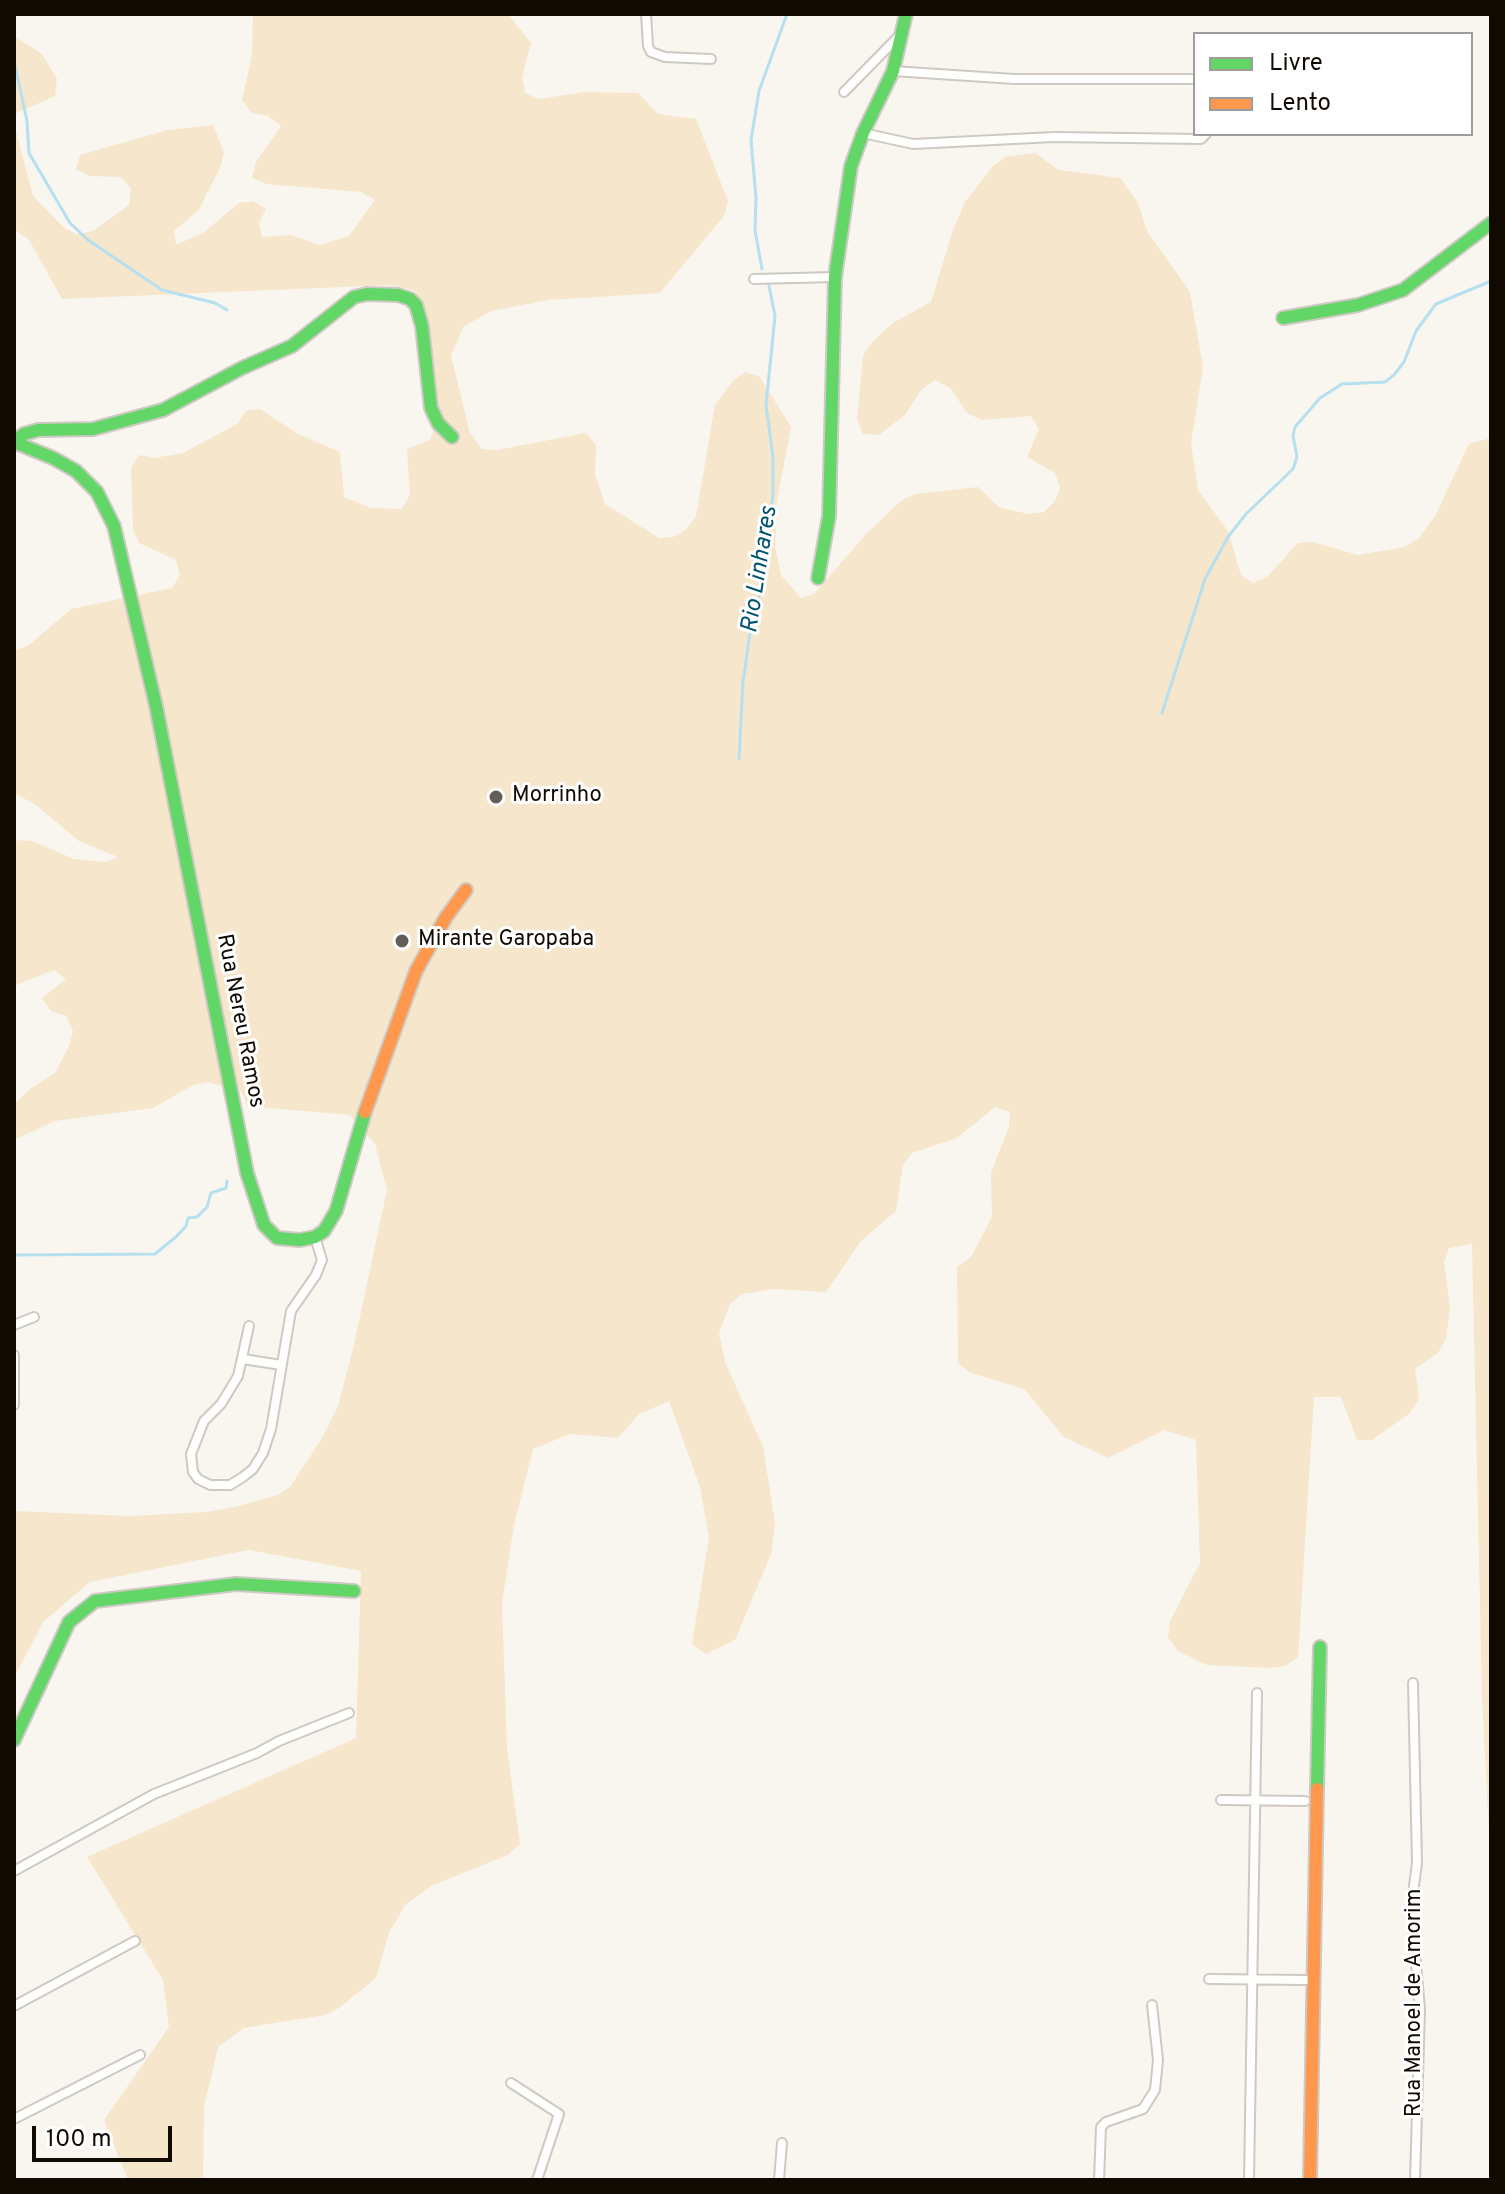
<!DOCTYPE html>
<html>
<head>
<meta charset="utf-8">
<style>
  body { margin:0 }
  #map { position:relative; width:1505px; height:2194px; overflow:hidden; background:#f9f6f0; font-family:Overpass,sans-serif }
  canvas { display:block }
  .frame { position:absolute; inset:0; border:16px solid #100a03; pointer-events:none }
  .legend { position:absolute; left:1193px; top:32px; width:280px; height:104px; box-sizing:border-box; background:#fff; border:2px solid #9f9d9a; margin:0; padding:10px 14px; list-style:none; font-size:24px; color:#100a03 }
  .legend li { display:flex; align-items:center; gap:16px; height:40px }
  .legend b { width:40px; border:2px solid #9f9d9a }
  .scale { position:absolute; left:32px; top:2126px; width:140px; height:36px; box-sizing:border-box; border:4px solid #100a03; border-top:0; padding-left:10px; font-size:24px; line-height:28px; white-space:nowrap; color:#100a03; -webkit-text-stroke:6px #fff; paint-order:stroke }
</style>
</head>
<body>
<div id="map">
<canvas width="1505" height="2194"></canvas>
<div class="frame"></div>
<ul class="legend">
<li><b style="height:10px;background:#63d668"></b>Livre</li>
<li><b style="height:10px;background:#ff974d"></b>Lento</li>
</ul>
<div class="scale">100 m</div>
</div>
<script>
const c = document.querySelector('canvas').getContext('2d');
c.lineJoin = 'round';
function fill(path, color) {
  c.fillStyle = color;
  c.fill(path, 'evenodd');
}
function shape(rows) {
  const path = new Path2D();
  for (const r of rows) {
    path.moveTo(r[0], r[1]);
    for (let i = 2; i < r.length; i += 2) path.lineTo(r[i], r[i + 1]);
  }
  return path;
}
function trace(path, color, width, dash) {
  c.strokeStyle = color;
  c.lineWidth = width;
  c.lineCap = dash ? 'butt' : 'round';
  c.setLineDash(dash || []);
  c.stroke(path);
}
function drawText(font, color, halo, rows, align = 'center') {
  c.font = font + ' Overpass,sans-serif';
  c.lineWidth = 6;
  c.setLineDash([]);
  c.textBaseline = 'middle';
  c.strokeStyle = halo;
  c.fillStyle = color;
  for (const [text, x, y, turn = 0] of rows) {
    c.save();
    c.translate(x, y);
    c.rotate((+turn || 0) * Math.PI / 180);
    c.textAlign = isNaN(turn) ? turn : align;
    if (halo) c.strokeText(text, 0, 0);
    c.fillText(text, 0, 0);
    c.restore();
  }
}
const green = shape([
  [253,14,508,14,531,43,522,78,525,93,539,99,584,92,638,93,658,114,696,119,728,201,724,216,660,293,549,300,491,311,463,327,451,356,470,433,482,449,497,450,586,433,596,445,595,475,605,504,659,538,673,537,686,530,696,516,715,405,733,381,745,372,760,377,791,427,777,501,775,547,781,575,801,598,814,594,867,533,902,500,916,494,978,487,1000,508,1029,514,1044,512,1055,501,1060,487,1055,473,1027,457,1039,429,1031,416,983,420,968,414,950,388,935,380,922,389,905,415,879,435,863,434,857,420,863,356,871,343,893,323,931,302,953,230,965,202,993,166,1005,157,1035,153,1059,170,1120,178,1138,203,1147,231,1190,292,1203,367,1191,443,1198,490,1228,531,1241,575,1253,583,1267,577,1298,543,1313,542,1358,555,1404,547,1418,539,1435,516,1469,444,1491,438,1491,1871,1482,1697,1472,1244,1449,1248,1444,1262,1450,1307,1446,1338,1438,1353,1415,1369,1419,1399,1410,1413,1372,1440,1357,1440,1341,1397,1314,1397,1298,1657,1285,1666,1269,1668,1207,1665,1178,1651,1168,1637,1170,1621,1200,1563,1196,1440,1164,1430,1108,1458,1064,1437,1024,1389,971,1373,958,1363,957,1267,971,1257,992,1217,991,1172,1009,1127,1010,1112,995,1107,957,1138,912,1153,903,1165,896,1211,861,1241,826,1292,774,1289,742,1294,730,1304,719,1333,725,1362,763,1447,775,1523,771,1554,735,1640,706,1654,692,1644,709,1537,700,1487,669,1401,639,1414,618,1438,570,1434,533,1449,514,1525,502,1603,507,1748,520,1844,508,1855,431,1886,405,1905,389,1933,376,1978,339,2008,325,2015,244,2028,218,2047,204,2107,203,2180,128,2180,104,2120,169,2027,163,1980,87,1857,356,1738,361,1571,249,1550,90,1582,43,1622,14,1678,14,1511,130,1516,207,1512,235,1507,278,1495,290,1487,324,1435,338,1406,354,1345,387,1190,375,1144,350,1115,247,1106,242,1092,208,1082,193,1085,153,1108,55,1121,14,1140,14,1104,30,1089,55,1073,69,1046,73,1031,66,1016,51,1011,42,998,66,979,54,970,14,986,14,840,32,841,74,859,105,862,118,857,79,841,36,805,14,793,14,651,29,645,71,609,172,588,180,575,176,560,139,543,133,529,131,468,139,455,154,458,183,453,237,424,246,411,260,409,298,434,340,452,344,497,371,508,402,509,410,495,407,449,430,440,439,414,428,318,414,290,389,285,62,299,29,240,14,229,14,123,33,196,64,228,77,234,93,231,129,205,131,189,121,177,89,176,76,169,80,155,168,130,213,125,224,152,220,168,198,211,174,231,176,245,204,232,239,203,253,201,266,209,259,223,262,237,291,235,320,245,349,236,375,200,361,192,266,184,252,178,256,162,281,126,268,116,252,113,242,100,252,55],
  [14,36,42,54,57,79,55,96,14,114]
]);
const stream = shape([
  [14,61,27,121,29,153,70,223,88,240,162,290,215,303,227,310],
  [762,269,755,230,756,198,751,140,759,91,787,14],
  [1162,713,1205,579,1228,537,1246,514,1293,469,1297,457,1293,436,1295,427,1320,398,1342,384,1385,382,1394,375,1404,362,1416,331,1436,304,1491,281],
  [739,759,743,682,751,626,763,582,773,493,773,457,766,405,775,316,769,286],
  [14,1255,155,1254,177,1236,186,1226,188,1218,197,1217,207,1207,211,1193,226,1188,227,1181]
]);
const street = shape([
  [646,14,648,46,651,52,665,57,711,59],
  [893,71,1014,79,1195,79],
  [844,92,900,35],
  [863,133,913,144,1054,137,1201,139,1206,134],
  [754,279,835,277],
  [14,1325,34,1317],
  [249,1326,238,1376,221,1404,204,1421,191,1454,193,1472,198,1479,210,1485,230,1485,243,1477,253,1469,263,1453,271,1429,291,1311,316,1275,322,1260,315,1237],
  [14,1355,14,1405],
  [243,1359,281,1365],
  [1413,1683,1417,1863,1411,1908,1420,2009,1415,2180],
  [1221,1800,1305,1801],
  [14,1871,154,1794,257,1753,279,1741,349,1713],
  [1209,1979,1307,1980],
  [14,2006,135,1941],
  [511,2083,559,2114,537,2180],
  [14,2119,140,2055],
  [779,2180,782,2143],
  [1099,2180,1101,2127,1106,2122,1143,2109,1155,2090,1158,2060,1152,2005],
  [1249,2180,1257,1693]
]);
const fast = shape([
  [1283,318,1358,305,1403,290,1491,223],
  [14,442,53,458,76,471,97,492,114,526,156,706,247,1173,264,1225,277,1238,300,1240,315,1237,324,1231,336,1211,365,1112],
  [14,442,24,434,38,430,93,429,163,410,242,368,292,346,354,297,367,294,398,295,410,299,416,305,422,326,431,408,438,423,452,437],
  [818,578,829,516,835,277,851,166,863,133,893,71,906,14],
  [14,1740,69,1622,95,1601,236,1584,354,1591],
  [1317,1789,1320,1647]
]);
const slow = shape([
  [365,1112,416,971,446,917,466,890],
  [1310,2180,1317,1789]
]);
const markers = [
  [496,797,8,"#625d56"],
  [402,941,8,"#625d56"]
];
const poiNames = [
  ["Morrinho",512,797],
  ["Mirante Garopaba",418,941]
];
const streetNames = [
  ["Rua Nereu Ramos",239,1021,79],
  ["Rua Manoel de Amorim",1416,2003,-90]
];
const waterNames = [
  ["Rio Linhares",761,570,-81]
];
fill(green, '#f6e6cb');
trace(stream, '#b6dfef', 3);
trace(street, '#cec9c2', 12);
trace(fast, '#cec9c2', 16);
trace(slow, '#cec9c2', 16);
trace(street, '#fefefd', 8);
trace(fast, '#63d668', 12);
trace(slow, '#ff974d', 12);
for (const [x, y, r, color] of markers) {
  const dot = new Path2D();
  dot.arc(x, y, r, 0, 2 * Math.PI);
  c.fillStyle = color;
  c.fill(dot);
  trace(dot, '#fff', 3);
}
drawText('22px', '#100a03', '#fff', poiNames, 'left');
drawText('22px', '#100a03', '#fff', streetNames);
drawText('italic 24px', '#00536c', '#fff', waterNames);
</script>
</body>
</html>
